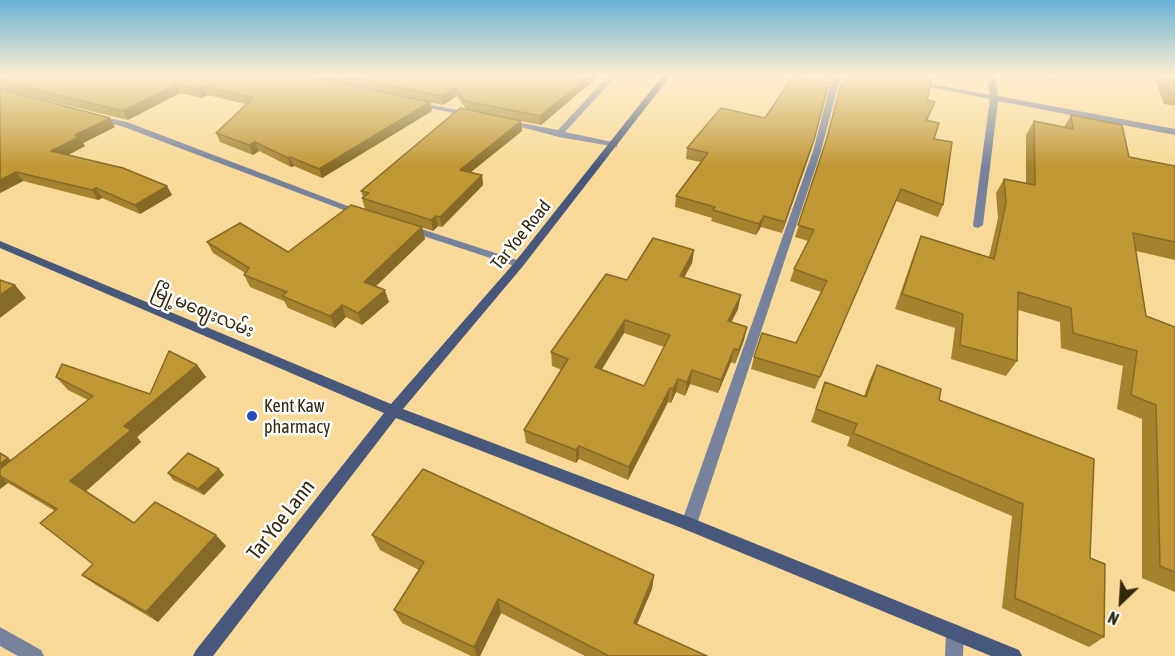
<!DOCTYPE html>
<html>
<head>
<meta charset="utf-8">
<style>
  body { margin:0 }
  #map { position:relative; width:1175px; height:656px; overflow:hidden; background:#f8d997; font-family:"Asap Condensed",sans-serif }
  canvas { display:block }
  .north { position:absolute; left:1091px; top:572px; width:60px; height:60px; -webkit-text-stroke:4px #fefefe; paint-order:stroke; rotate:205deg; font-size:16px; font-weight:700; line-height:24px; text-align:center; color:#34280d }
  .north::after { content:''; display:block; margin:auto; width:21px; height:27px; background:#34280d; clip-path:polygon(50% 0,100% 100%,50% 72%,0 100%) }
</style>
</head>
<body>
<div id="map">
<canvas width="1175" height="656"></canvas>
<div class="north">N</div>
</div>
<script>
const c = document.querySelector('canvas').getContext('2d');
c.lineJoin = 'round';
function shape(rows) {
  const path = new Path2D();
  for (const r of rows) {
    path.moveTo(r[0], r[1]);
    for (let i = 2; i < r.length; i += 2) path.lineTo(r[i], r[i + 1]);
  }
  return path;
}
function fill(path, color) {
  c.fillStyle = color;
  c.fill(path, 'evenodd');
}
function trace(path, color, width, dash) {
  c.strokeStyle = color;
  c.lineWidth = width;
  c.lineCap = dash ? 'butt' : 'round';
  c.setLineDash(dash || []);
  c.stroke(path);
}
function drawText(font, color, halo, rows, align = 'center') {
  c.font = font + ' "Asap Condensed","Noto Sans Myanmar",sans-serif';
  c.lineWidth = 5;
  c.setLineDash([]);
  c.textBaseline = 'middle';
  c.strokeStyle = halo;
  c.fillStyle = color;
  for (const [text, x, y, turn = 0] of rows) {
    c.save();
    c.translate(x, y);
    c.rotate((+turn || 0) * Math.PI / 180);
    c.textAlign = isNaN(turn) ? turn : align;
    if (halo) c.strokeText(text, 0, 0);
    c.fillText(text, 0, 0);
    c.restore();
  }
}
const street = shape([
  [609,75,617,75,565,132,617,143,617,147,559,137,502,122,506,120,558,130,609,75],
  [833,75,841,75,821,151,697,524,694,529,689,531,684,529,681,524,813,151,833,75],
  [987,75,995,75,998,96,1175,129,1175,135,998,101,983,225,978,228,974,227,973,225,990,99,911,83,915,81,990,95,987,75],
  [412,101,472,113,476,115,472,117,415,105,411,103,412,101],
  [93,115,127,122,366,213,365,215,357,215,121,126,93,119,93,115],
  [409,225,523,262,524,264,519,268,515,266,405,230,405,226,409,225],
  [955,624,961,627,964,633,963,656,945,656,946,633,949,627,955,624],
  [0,627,41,650,44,656,18,656,0,646,0,627]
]);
const secondary = shape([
  [663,75,671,75,523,266,403,409,694,519,1019,650,1022,656,991,656,684,529,396,418,213,656,193,656,196,650,384,413,0,248,0,241,391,404,515,262,663,75]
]);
const wall = shape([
  [0,75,600,75,541,125,521,121,522,131,471,172,482,175,483,185,442,227,438,226,433,231,365,209,362,198,363,197,361,191,466,109,457,96,443,105,354,86,430,102,432,111,322,178,294,166,291,167,259,151,253,155,220,142,216,133,246,104,207,95,202,98,180,93,128,120,0,89],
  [861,75,932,75,927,100,931,112,927,121,934,139,943,205,938,217,896,201,815,389,751,369,754,357,796,343,821,292,790,281,794,269,808,241,795,237,845,85,860,77],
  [1023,75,1061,75,1058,81],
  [1116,75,1151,75,1147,81],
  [1153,75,1175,75,1175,106,1164,104],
  [0,89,115,127,83,143,85,146,68,155,172,195,140,214,102,198,98,200,23,181,0,193],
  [1071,115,1129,157,1175,166,1175,260,1136,251,1146,316,1175,327,1175,592,1142,578,1142,419,1117,409,1123,366,1061,348,1060,322,1018,310,1017,361,1006,376,951,359,955,328,895,309,915,251,921,236,989,257,998,218,996,193,1004,179,1026,183,1026,135,1034,121,1064,127],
  [687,148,811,150,782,233,761,227,756,235,711,221,712,218,675,207,676,196,701,162,686,159],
  [422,227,425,239,375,286,389,302,362,325,346,317,335,328,288,308,284,301,250,287,244,275,245,273,213,253,207,242,288,252],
  [694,250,692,263,684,277,738,309,731,322,744,340,735,364,731,362,718,393,690,384,685,396,676,392,671,403,668,402,628,480,579,459,576,463,526,443,524,430,562,370,552,366,551,352,627,280],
  [624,333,664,347,644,386,601,370],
  [197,365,206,377,137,437,141,442,86,491,134,523,226,546,158,622,96,585,82,575,93,564,55,511,8,483,0,489,0,453,11,460,88,400,68,390,56,377,150,394],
  [877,365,939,400,1090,558,1104,637,1089,647,1002,608,1012,516,847,446,850,437,811,422,825,382,864,396,870,379],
  [168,473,224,475,204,495,173,480],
  [372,535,654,575,652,589,637,624,707,656,585,656,501,613,480,656,471,656,402,623,394,610,419,570,380,550]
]);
const shadedWall = shape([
  [590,75,600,75,541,125,540,116],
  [176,84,180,93,128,120,123,111],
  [203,86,207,95,202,98,198,89],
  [455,88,457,96,443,105,441,96],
  [430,102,432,111,322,178,319,169],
  [110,118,115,127,83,143,85,146,57,161,51,151,75,135],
  [521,121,522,131,461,180,460,170],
  [814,140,811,150,782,233,785,222],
  [255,142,259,151,253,155,249,145],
  [290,157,294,166,291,167,288,158],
  [16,172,23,181,0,193,0,180],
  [482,175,483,185,442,227,440,217],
  [167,186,172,195,140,214,135,205],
  [96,188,102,198,98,200,92,190],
  [436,216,438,226,433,231,431,220],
  [764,216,761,227,756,235,759,224],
  [422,227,425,239,368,294,364,282],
  [694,250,692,263,678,289,680,276],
  [15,285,26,298,0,318,0,295],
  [385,290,389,302,362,325,358,313],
  [741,295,738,309,725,335,728,321],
  [342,305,346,317,335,328,330,316],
  [625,320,624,333,595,381,595,367],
  [747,327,744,340,735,364,739,350],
  [734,349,731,362,718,393,721,380],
  [197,365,206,377,137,437,141,442,84,493,70,481,124,426],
  [692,370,690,384,685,396,687,382],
  [678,379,676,392,671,403,673,389],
  [670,388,668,402,628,480,629,467],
  [579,446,579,459,576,463,576,450],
  [8,458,23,471,0,476,0,464],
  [219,469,224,475,204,495,198,489],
  [0,477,8,483,0,489],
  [216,535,226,546,158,622,146,612],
  [654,575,652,589,632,636,634,623],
  [498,599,501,613,480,656,477,656,474,647]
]);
const building = shape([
  [0,75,302,75,430,102,319,169,290,157,288,158,255,142,249,145,216,133,253,98,203,86,198,89,176,84,123,111,0,81,0,75],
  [340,75,590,75,540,116,465,101,455,88,441,96,340,75],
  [794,75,829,83,814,140,785,222,764,216,759,224,713,210,715,207,676,196,708,153,687,148,721,108,765,118,794,75],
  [850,75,860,77,861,75,912,75,932,78,927,100,935,102,926,120,939,123,934,139,952,142,943,205,901,189,820,377,754,357,762,333,796,343,827,281,794,269,814,230,798,225,826,141,841,85,845,85,850,75],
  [1163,75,1175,75,1175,95,1170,94,1163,75],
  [0,89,110,118,75,135,79,137,51,151,123,168,167,186,135,205,96,188,92,190,16,172,0,180,0,89],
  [460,108,521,121,460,170,482,175,440,217,436,216,431,220,362,198,369,193,361,191,460,108],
  [1071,115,1122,125,1129,157,1175,166,1175,242,1133,233,1146,316,1175,327,1175,572,1160,566,1156,405,1131,395,1137,351,1073,333,1071,308,1018,292,1017,361,960,345,963,314,902,294,921,236,994,259,1006,203,1004,179,1035,185,1034,121,1073,129,1071,115],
  [351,205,422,227,364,282,385,290,358,313,342,305,330,316,282,296,287,292,244,275,249,268,207,242,240,223,288,252,351,205],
  [653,238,694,250,680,276,741,295,728,321,747,327,739,350,734,349,721,380,692,370,687,382,678,379,673,389,670,388,629,467,579,446,576,450,524,430,568,359,551,352,606,274,627,280,653,238],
  [625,320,670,335,644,386,595,367,625,320],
  [0,280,15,285,0,295,0,280],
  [169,351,197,365,124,426,131,430,70,481,134,523,155,502,216,535,146,612,82,575,93,564,40,523,57,509,0,476,0,469,93,396,56,377,62,364,150,394,169,351],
  [877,365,941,389,939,400,1094,459,1090,558,1105,564,1104,637,1015,598,1023,504,853,433,857,424,816,409,825,382,866,397,877,365],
  [0,453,8,458,0,464,0,453],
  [188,453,219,469,198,489,168,473,188,453],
  [423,469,654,575,634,623,707,656,609,656,498,599,474,647,394,610,424,562,372,535,423,469]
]);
const markers = [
  [252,416,6,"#254ab9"]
];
const streetNames = [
  ["Tar Yoe Road",521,235,-51],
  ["မြို့မဈေးလမ်း",203,311,23]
];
const poiNames = [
  ["Kent Kaw",264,406],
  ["pharmacy",264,427]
];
const nearStreetnames = [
  ["Tar Yoe Lann",281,520,-52]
];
fill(street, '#77839c');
fill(secondary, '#48587c');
fill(wall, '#a5822e');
fill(shadedWall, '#866a25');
fill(building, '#c09735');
trace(building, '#866a25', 1.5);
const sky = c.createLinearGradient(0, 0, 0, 167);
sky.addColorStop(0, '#6ab2d6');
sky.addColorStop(0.45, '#fceed0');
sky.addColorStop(1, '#fceed000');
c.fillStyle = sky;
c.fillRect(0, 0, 1175, 167);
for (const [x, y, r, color] of markers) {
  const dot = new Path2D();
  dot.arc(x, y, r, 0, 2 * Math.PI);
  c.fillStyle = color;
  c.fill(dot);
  trace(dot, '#fefefe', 2);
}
drawText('18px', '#34280d', '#fefefe', streetNames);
drawText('18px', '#34280d', '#fefefe', poiNames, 'left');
drawText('21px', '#34280d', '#fefefe', nearStreetnames);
</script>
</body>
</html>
